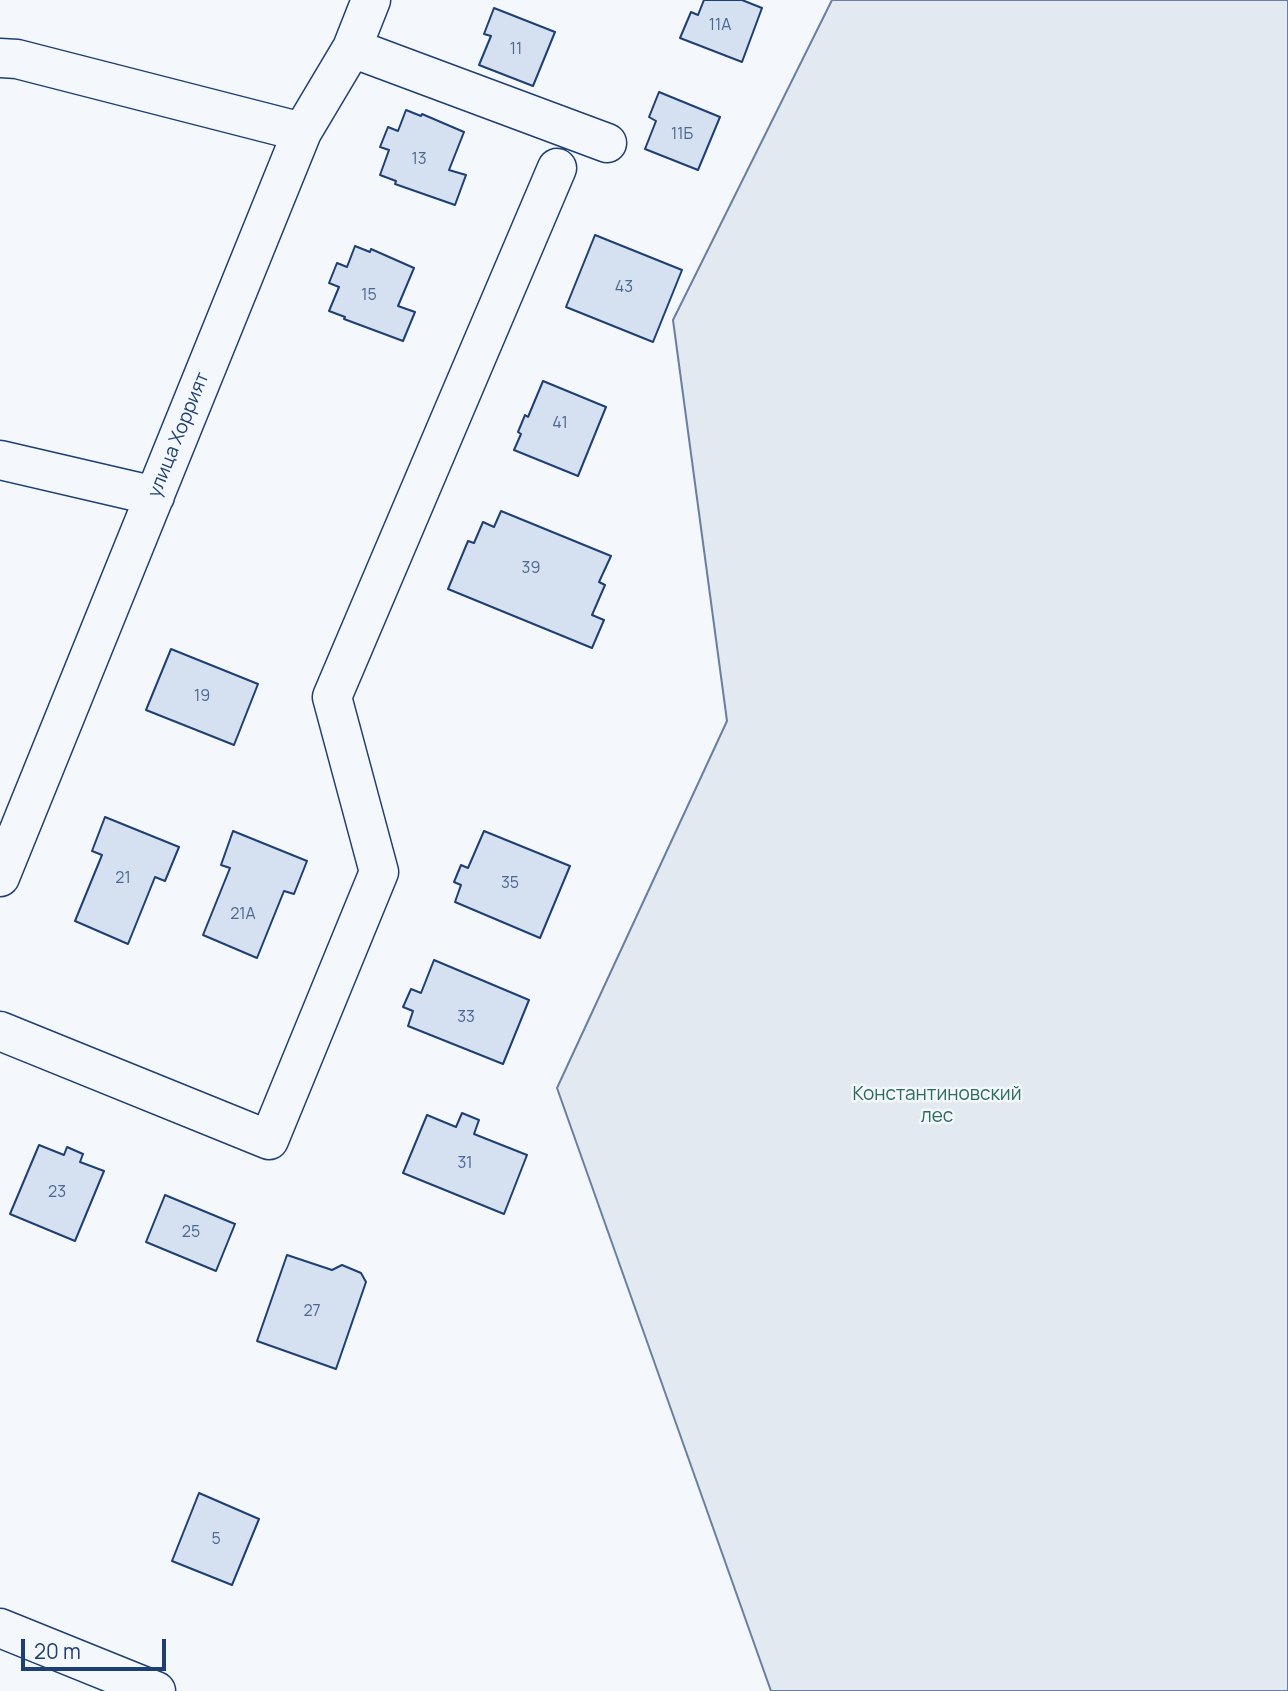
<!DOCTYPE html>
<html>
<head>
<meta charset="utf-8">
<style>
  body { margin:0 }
  #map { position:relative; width:1288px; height:1691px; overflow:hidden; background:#f4f7fb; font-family:Manrope,sans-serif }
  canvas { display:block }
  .scale { position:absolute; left:21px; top:1639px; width:145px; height:32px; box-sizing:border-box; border:4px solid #1d3f73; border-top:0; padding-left:9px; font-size:21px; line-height:24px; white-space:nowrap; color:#1d3f73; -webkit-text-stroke:5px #f4f7fb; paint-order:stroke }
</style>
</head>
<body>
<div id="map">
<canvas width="1288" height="1691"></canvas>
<div class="scale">20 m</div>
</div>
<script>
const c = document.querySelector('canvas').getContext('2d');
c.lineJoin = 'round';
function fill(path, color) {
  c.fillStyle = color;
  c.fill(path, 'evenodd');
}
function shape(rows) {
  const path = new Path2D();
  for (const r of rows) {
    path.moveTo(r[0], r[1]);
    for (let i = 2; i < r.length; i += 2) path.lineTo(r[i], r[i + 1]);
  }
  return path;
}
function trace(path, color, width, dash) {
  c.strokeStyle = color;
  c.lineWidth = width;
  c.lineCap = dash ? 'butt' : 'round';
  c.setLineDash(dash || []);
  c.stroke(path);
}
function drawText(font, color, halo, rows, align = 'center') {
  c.font = font + ' Manrope,sans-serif';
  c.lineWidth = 5;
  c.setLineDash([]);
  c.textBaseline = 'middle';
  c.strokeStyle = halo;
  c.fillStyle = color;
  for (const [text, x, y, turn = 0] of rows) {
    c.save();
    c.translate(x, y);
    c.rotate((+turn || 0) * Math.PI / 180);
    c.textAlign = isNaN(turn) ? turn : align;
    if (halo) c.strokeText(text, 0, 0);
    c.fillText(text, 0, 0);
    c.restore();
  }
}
const green = shape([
  [832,0,1288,0,1288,1691,771,1691,557,1088,727,721,673,320,832,0]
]);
const building = shape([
  [704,0,742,0,762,8,742,62,680,38,691,12,698,15,704,0],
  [494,8,555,32,533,86,479,65,491,36,484,34,494,8],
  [659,92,720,117,698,170,645,149,656,121,649,117,659,92],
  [406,110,421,116,422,114,464,132,449,170,466,175,455,205,395,184,396,181,380,175,389,150,380,147,388,127,398,131,406,110],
  [595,235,682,270,653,342,566,307,595,235],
  [355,246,370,252,371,249,414,268,398,306,415,312,403,341,344,319,345,317,329,311,339,287,329,283,337,263,347,267,355,246],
  [543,381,606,407,578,476,514,450,521,434,518,432,525,415,528,417,543,381],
  [501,511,611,556,599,582,605,585,592,615,604,620,592,648,448,589,468,541,474,543,483,522,494,527,501,511],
  [171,649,258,684,234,745,146,710,171,649],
  [105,817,179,847,165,881,155,877,128,944,75,921,102,855,92,851,105,817],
  [233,831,307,861,294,894,284,891,257,958,203,935,230,868,221,865,233,831],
  [484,831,570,866,540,938,455,902,461,885,454,882,461,865,468,868,484,831],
  [434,960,529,1000,503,1064,408,1026,413,1011,403,1007,411,989,421,993,434,960],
  [462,1113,479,1120,474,1134,527,1155,504,1214,403,1173,427,1115,456,1127,462,1113],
  [39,1145,64,1155,67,1147,83,1154,80,1162,104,1171,75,1241,10,1214,39,1145],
  [165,1195,235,1224,216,1271,146,1242,165,1195],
  [287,1255,332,1270,342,1265,361,1273,366,1282,336,1369,257,1341,287,1255],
  [199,1493,259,1519,232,1585,172,1561,199,1493]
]);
const minor = shape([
  [352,48,607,143],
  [0,58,17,59,302,132],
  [0,460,155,496],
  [0,877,302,132,352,48,371,0],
  [0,1031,269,1140,379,872,332,697,557,168],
  [0,1628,156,1691]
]);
const numberNames = [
  ["11А",720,26],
  ["11",516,50],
  ["11Б",682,135],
  ["13",419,160],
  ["43",624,288],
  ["15",369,296],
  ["41",560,424],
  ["39",531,569],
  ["19",202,697],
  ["21",123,879],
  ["35",510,884],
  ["21А",243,915],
  ["33",466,1018],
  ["31",465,1164],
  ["23",57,1193],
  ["25",191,1233],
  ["27",312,1312],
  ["5",216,1540]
];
const streetNames = [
  ["улица Хоррият",179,435,-68]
];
const parkNames = [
  ["Константиновский",937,1095],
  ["лес",937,1117]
];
fill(green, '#e3e9f0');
trace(green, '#687fa3', 2);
fill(building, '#d5e0f0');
trace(building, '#1d3f73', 2);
trace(minor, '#1d3f73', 41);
trace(minor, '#f4f7fb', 38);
drawText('16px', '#4b6792', null, numberNames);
drawText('19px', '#1d3f73', '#f4f7fb', streetNames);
drawText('19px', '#2c6c60', '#f4f7fb', parkNames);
</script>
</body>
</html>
